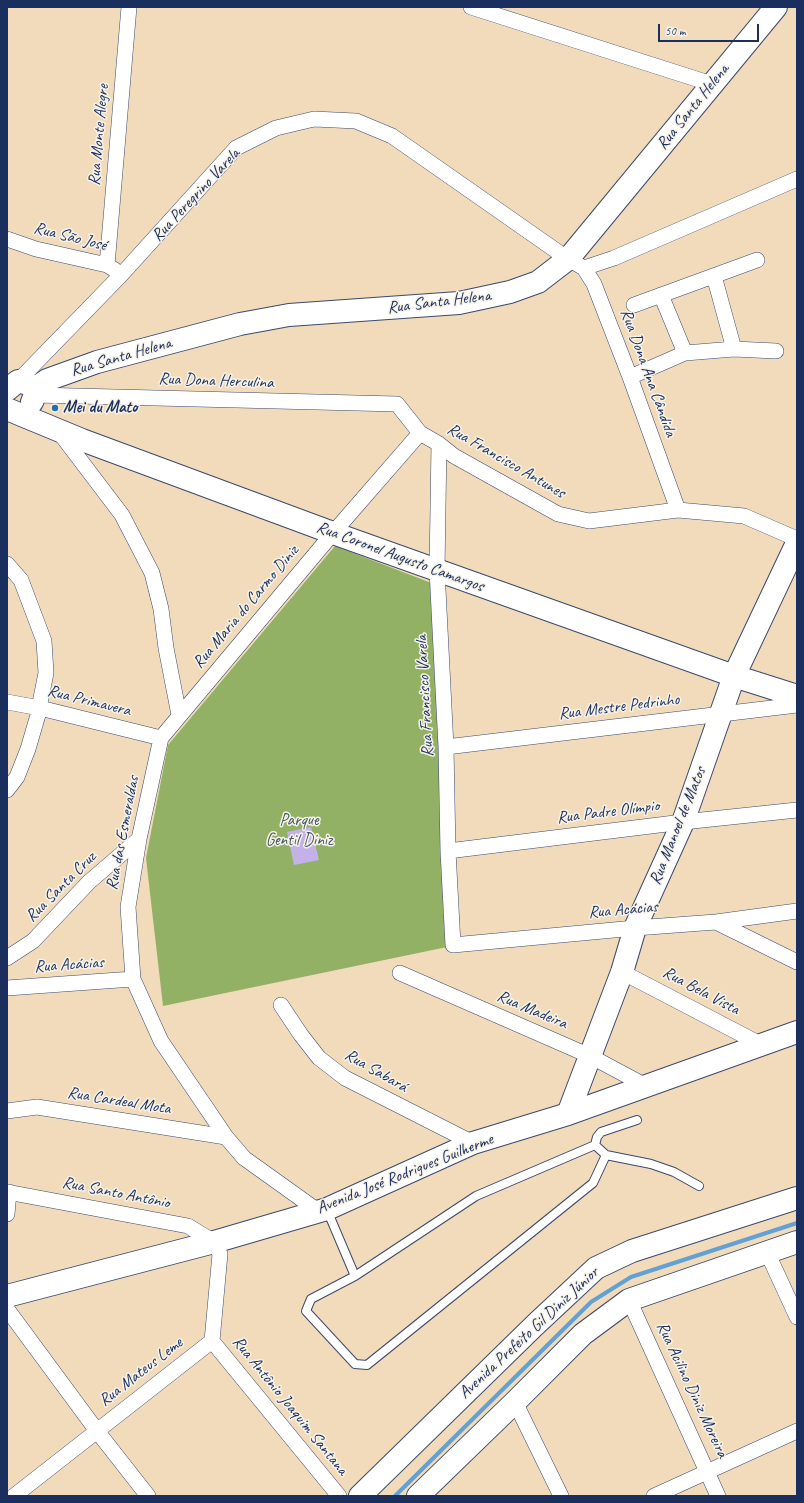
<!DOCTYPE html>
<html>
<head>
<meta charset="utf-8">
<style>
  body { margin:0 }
  #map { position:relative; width:804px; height:1503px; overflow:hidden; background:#f1dbba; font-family:Caveat,sans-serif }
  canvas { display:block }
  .frame { position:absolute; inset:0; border:8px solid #1b2f5e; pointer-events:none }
  .scale { position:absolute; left:658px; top:24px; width:101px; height:18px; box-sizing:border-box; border:2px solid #1b2f5e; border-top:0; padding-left:5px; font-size:12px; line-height:14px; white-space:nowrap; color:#1b2f5e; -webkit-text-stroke:3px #f7f3e8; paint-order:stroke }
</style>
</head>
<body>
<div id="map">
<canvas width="804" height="1503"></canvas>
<div class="frame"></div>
<div class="scale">50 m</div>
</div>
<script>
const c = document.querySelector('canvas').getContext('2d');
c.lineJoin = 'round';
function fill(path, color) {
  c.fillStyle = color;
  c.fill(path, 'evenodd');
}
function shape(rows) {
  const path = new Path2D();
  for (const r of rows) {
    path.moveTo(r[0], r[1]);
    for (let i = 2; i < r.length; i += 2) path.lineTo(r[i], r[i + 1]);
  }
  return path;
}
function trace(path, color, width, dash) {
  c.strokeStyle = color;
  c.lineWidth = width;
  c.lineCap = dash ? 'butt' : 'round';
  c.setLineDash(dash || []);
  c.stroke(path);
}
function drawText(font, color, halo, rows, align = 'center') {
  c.font = font + ' Caveat,sans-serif';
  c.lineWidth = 3;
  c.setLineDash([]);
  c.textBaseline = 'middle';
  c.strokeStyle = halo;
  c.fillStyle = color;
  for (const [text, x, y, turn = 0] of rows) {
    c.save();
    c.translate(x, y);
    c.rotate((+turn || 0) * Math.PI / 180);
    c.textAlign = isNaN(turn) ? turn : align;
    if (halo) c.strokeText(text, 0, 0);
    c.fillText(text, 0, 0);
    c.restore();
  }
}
const forest = shape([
  [335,546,434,584,447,947,163,1006,146,858,168,745]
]);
const stream = shape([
  [395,1496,591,1302,631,1277,797,1223]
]);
const building = shape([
  [311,827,319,860,294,865,287,832]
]);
const lane = shape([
  [595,1145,597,1137,601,1132,637,1120],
  [606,1155,651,1164,674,1172,699,1186],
  [327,1210,355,1276,476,1196,595,1145,606,1155,593,1183,367,1365,355,1364,306,1311,311,1299,355,1276]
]);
const street = shape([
  [471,7,712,84],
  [7,239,36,249,107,265,115,270],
  [107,265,129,7],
  [584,268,614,258,797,179],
  [714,276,734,349],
  [661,295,685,353],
  [634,305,757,260],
  [630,377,685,353,734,349,776,351],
  [18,381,122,274,236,148,276,128,314,119,356,121,392,136,568,259,584,268,594,284,630,377,678,510],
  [35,395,397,404,420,433,439,444,454,456,558,514,589,521,678,510,744,516,797,539],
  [59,432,122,515,152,573,161,609,166,648,179,715],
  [439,444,437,570,446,747,448,851,453,945,635,928,716,922,797,911],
  [7,564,21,580,44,641,46,673,40,703,40,708,28,749,17,777,7,790],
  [7,702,40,708,161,738],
  [446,747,797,705],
  [448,851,683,822,797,810],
  [716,922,797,962],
  [7,958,33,941,89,882,139,839],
  [622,972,762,1045],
  [400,973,590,1056,646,1086],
  [7,988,133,979],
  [281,1005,301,1035,319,1058,345,1078,473,1143],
  [7,1111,37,1107,226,1137],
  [7,1192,188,1226,214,1242,220,1254,212,1341,14,1496],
  [318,1211,244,1158,226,1137,161,1041,133,979,128,907,139,839,161,738,333,533,420,433],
  [7,1214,9,1192],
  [767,1252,797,1317],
  [629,1300,718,1496],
  [7,1309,97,1431,148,1496],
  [212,1341,339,1496],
  [515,1402,561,1496],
  [654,1496,797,1431]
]);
const secondary = shape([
  [34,389,47,380,97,362,240,324,289,315,459,303,510,292,538,282,568,259,776,7],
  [7,390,18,381,28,384,34,389,35,395,32,402],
  [7,409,82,440,333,533,734,676,797,696],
  [568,1114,622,972,635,928,683,822,734,676,797,543],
  [7,1296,214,1242,327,1209,473,1143,568,1114,797,1032],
  [360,1496,535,1325,596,1268,632,1251,797,1198],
  [418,1496,515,1402,583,1334,629,1300,797,1242]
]);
const markers = [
  [55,408,4,"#1f6fb2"]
];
const streetNames = [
  ["Rua Santa Helena",693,107,-51],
  ["Rua Monte Alegre",99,135,-85],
  ["Rua Peregrino Varela",196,195,-47],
  ["Rua São José",70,237,14],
  ["Rua Santa Helena",439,302,-7],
  ["Rua Santa Helena",121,357,-16],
  ["Rua Dona Ana Cândida",648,373,70],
  ["Rua Dona Herculina",216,381,2],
  ["Rua Francisco Antunes",506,461,30],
  ["Rua Coronel Augusto Camargos",400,557,20],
  ["Rua Maria do Carmo Diniz",246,607,-50],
  ["Rua Francisco Varela",425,696,-93],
  ["Rua Primavera",89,701,14],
  ["Rua Mestre Pedrinho",619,707,-7],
  ["Rua Padre Olímpio",608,812,-7],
  ["Rua Manoel de Matos",678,826,-68],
  ["Rua das Esmeraldas",123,833,-79],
  ["Rua Santa Cruz",61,887,-45],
  ["Rua Acácias",623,910,-5],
  ["Rua Acácias",69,965,-4],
  ["Rua Bela Vista",701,991,28],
  ["Rua Madeira",532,1010,23],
  ["Rua Sabará",376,1071,30],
  ["Rua Cardeal Mota",119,1101,9],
  ["Avenida José Rodrigues Guilherme",405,1174,-22],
  ["Rua Santo Antônio",116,1193,11],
  ["Avenida Prefeito Gil Diniz Júnior",529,1333,-43],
  ["Rua Mateus Leme",141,1372,-38],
  ["Rua Acilino Diniz Moreira",692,1390,65],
  ["Rua Antônio Joaquim Santana",290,1406,51]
];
const poiNames = [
  ["Mei du Mato",63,408]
];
const parkNames = [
  ["Parque",299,821],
  ["Gentil Diniz",299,841]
];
fill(forest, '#92b165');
trace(stream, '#61a1d4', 4);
fill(building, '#c4b1ea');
trace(lane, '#3b496c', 10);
trace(street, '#3b496c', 16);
trace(secondary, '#3b496c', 24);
trace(lane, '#fff', 8);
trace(street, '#fff', 15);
trace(secondary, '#fff', 22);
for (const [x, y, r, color] of markers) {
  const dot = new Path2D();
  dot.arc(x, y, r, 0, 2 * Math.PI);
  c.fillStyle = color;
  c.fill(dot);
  trace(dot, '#f7f3e8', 1.5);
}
drawText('17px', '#1b2f5e', '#f7f3e8', streetNames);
drawText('bold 17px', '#1b2f5e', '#f7f3e8', poiNames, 'left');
drawText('17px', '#425763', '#f7f3e8', parkNames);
</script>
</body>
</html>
